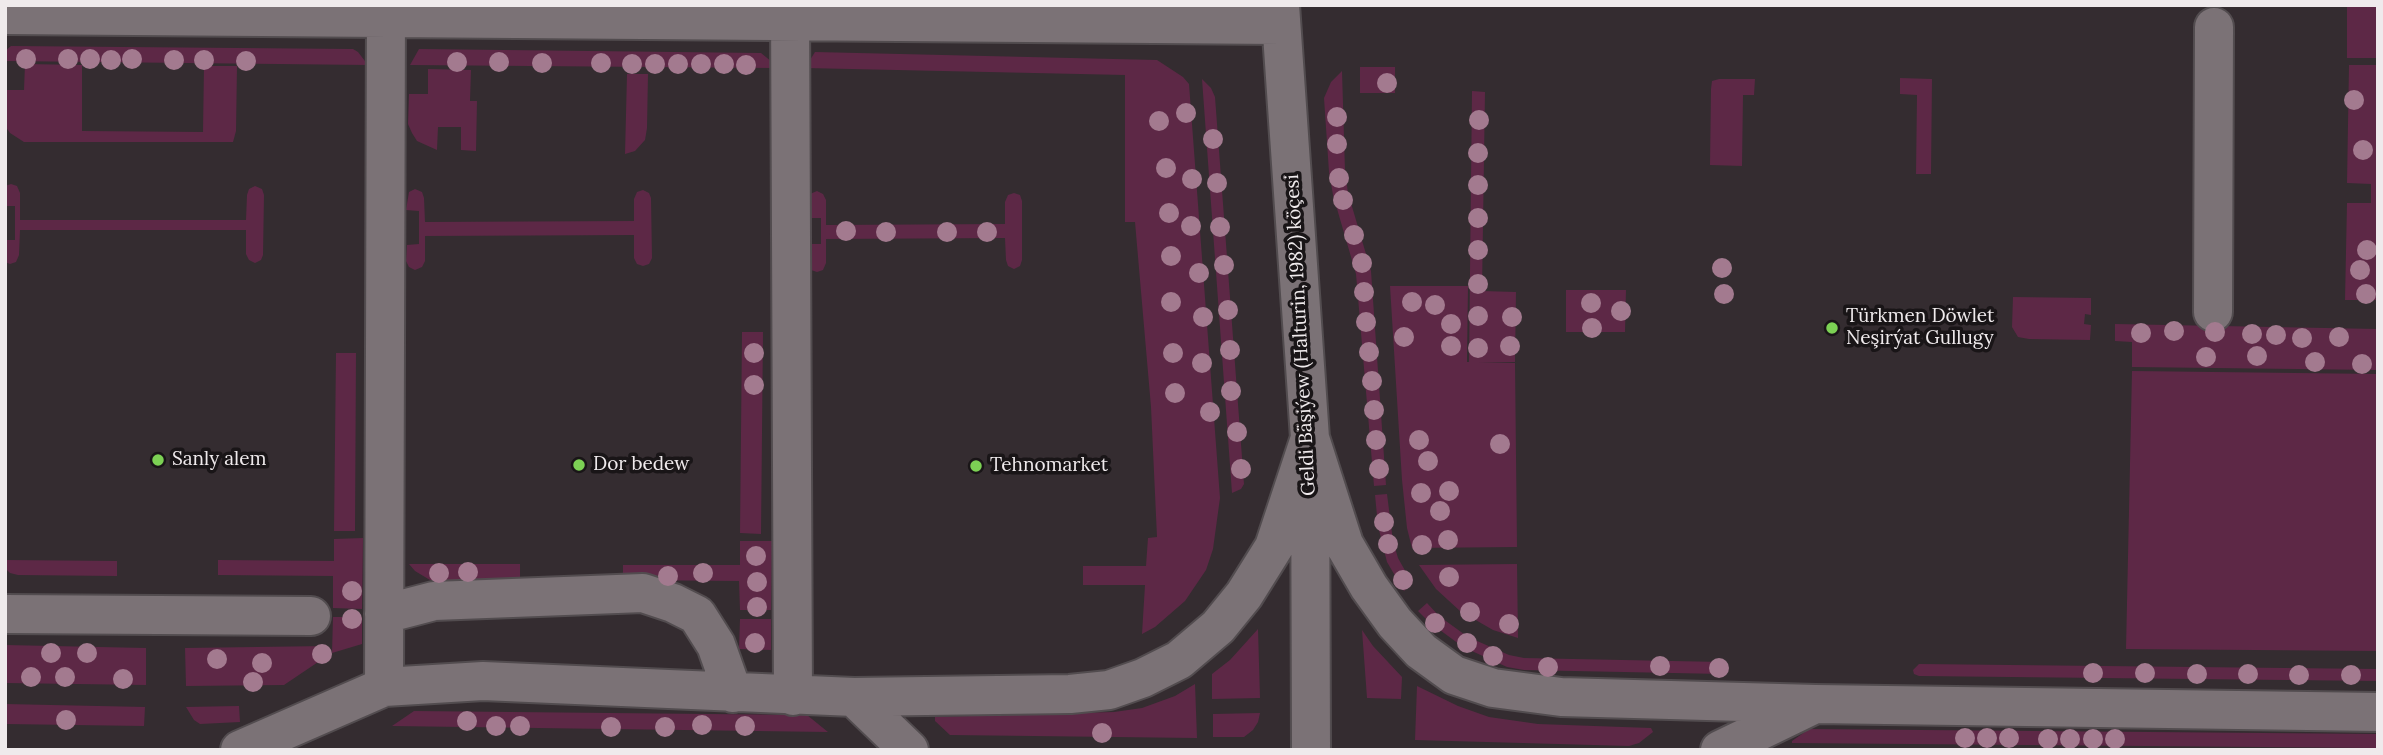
<!DOCTYPE html>
<html>
<head>
<meta charset="utf-8">
<style>
  body { margin:0 }
  #map { position:relative; width:2383px; height:755px; overflow:hidden; background:#342c30; font-family:Lora,serif }
  canvas { display:block }
  .frame { position:absolute; inset:0; border:7px solid #efeaec; pointer-events:none }
</style>
</head>
<body>
<div id="map">
<canvas width="2383" height="755"></canvas>
<div class="frame"></div>
</div>
<script>
const c = document.querySelector('canvas').getContext('2d');
c.lineJoin = 'round';
function fill(path, color) {
  c.fillStyle = color;
  c.fill(path, 'evenodd');
}
function shape(rows) {
  const path = new Path2D();
  for (const r of rows) {
    path.moveTo(r[0], r[1]);
    for (let i = 2; i < r.length; i += 2) path.lineTo(r[i], r[i + 1]);
  }
  return path;
}
function trace(path, color, width, dash) {
  c.strokeStyle = color;
  c.lineWidth = width;
  c.lineCap = dash ? 'butt' : 'round';
  c.setLineDash(dash || []);
  c.stroke(path);
}
function drawText(font, color, halo, rows, align = 'center') {
  c.font = font + ' Lora,serif';
  c.lineWidth = 7;
  c.setLineDash([]);
  c.textBaseline = 'middle';
  c.strokeStyle = halo;
  c.fillStyle = color;
  for (const [text, x, y, turn = 0] of rows) {
    c.save();
    c.translate(x, y);
    c.rotate((+turn || 0) * Math.PI / 180);
    c.textAlign = isNaN(turn) ? turn : align;
    if (halo) c.strokeText(text, 0, 0);
    c.fillText(text, 0, 0);
    c.restore();
  }
}
const green = shape([
  [2347,5,2378,5,2378,58,2347,58],
  [11,46,353,49,358,52,368,65,5,61,5,51],
  [419,49,761,53,772,62,773,68,410,65],
  [815,52,1157,60,1183,77,1189,84,1220,498,1213,549,1206,570,1185,601,1155,627,1142,634,1145,585,1083,585,1083,566,1146,566,1148,538,1157,537,1151,407,1135,222,1125,222,1125,75,805,68],
  [25,64,82,65,82,131,203,132,204,66,237,66,236,131,233,142,24,142,10,133,5,126,5,90,24,90],
  [2349,65,2378,65,2378,300,2345,300,2347,203,2371,203,2371,184,2347,183],
  [1360,67,1395,67,1395,93,1360,93],
  [428,69,471,70,470,101,477,101,476,151,461,150,461,127,438,127,437,150,417,141,412,133,408,124,409,94,428,94],
  [1342,71,1345,171,1348,193,1371,271,1386,485,1374,486,1356,274,1333,195,1329,172,1324,98,1331,82],
  [627,74,648,74,647,128,645,140,635,151,625,154],
  [1900,78,1932,79,1931,174,1916,174,1917,95,1900,94],
  [1202,79,1211,88,1215,97,1244,484,1241,489,1232,493],
  [1719,79,1755,79,1754,95,1743,95,1742,166,1710,165,1711,89,1712,81],
  [1472,91,1485,92,1482,291,1516,292,1515,362,1479,362,1515,363,1517,547,1412,548,1407,528,1402,480,1390,286,1468,286,1467,362,1469,362],
  [11,184,17,186,20,193,20,220,246,220,247,195,249,189,255,186,262,189,264,195,263,255,261,260,255,263,249,260,246,254,246,230,20,230,19,255,16,262,10,264,5,262,5,240,15,240,15,206,5,206,5,186],
  [415,189,422,192,424,198,425,222,634,221,634,199,637,192,643,190,649,193,651,198,652,258,649,264,643,266,637,264,634,258,634,235,425,236,425,261,422,267,415,270,409,267,406,261,407,245,419,244,419,211,406,210,409,192],
  [817,191,823,194,826,200,826,225,1005,224,1005,202,1008,195,1014,193,1020,195,1022,201,1022,260,1020,266,1014,269,1008,266,1006,260,1005,238,826,239,826,263,823,270,817,272,811,270,807,263,808,244,821,244,821,218,807,218,808,200,810,194],
  [1566,290,1626,290,1625,332,1566,332],
  [2013,297,2091,298,2091,315,2085,314,2084,324,2091,325,2090,340,2029,339,2018,337,2012,327],
  [2115,324,2378,329,2378,370,2132,367,2132,342,2115,341],
  [742,332,763,332,761,534,740,533],
  [336,353,356,353,355,531,334,531],
  [2132,371,2378,374,2378,651,2126,649],
  [1387,494,1393,541,1398,558,1412,583,1404,591,1387,562,1378,526,1375,495],
  [363,538,362,609,333,608,333,576,218,575,218,560,334,561,334,539],
  [740,541,772,541,771,610,740,610,739,581,623,580,623,565,740,565],
  [5,560,117,561,117,576,18,575,10,573,5,568],
  [409,564,520,564,520,580,430,580,415,571],
  [1517,564,1518,638,1493,630,1460,611,1436,589,1419,565],
  [1427,603,1439,616,1468,637,1509,655,1524,658,1722,662,1727,664,1728,668,1722,674,1524,670,1507,667,1463,647,1429,622,1418,611],
  [333,617,362,617,362,644,332,653],
  [740,619,771,619,771,650,739,649],
  [1258,629,1260,698,1212,699,1212,674,1230,660],
  [1362,630,1373,646,1402,677,1401,699,1367,698],
  [5,645,146,648,146,685,5,683],
  [327,646,327,656,284,685,186,686,185,648],
  [1919,664,2378,669,2378,681,1919,676,1914,674,1913,670],
  [1195,684,1197,738,950,735,935,721,935,717,1114,712,1142,708,1175,696],
  [1417,686,1458,706,1489,717,1538,724,1651,728,1653,732,1639,743,1629,746,1415,740],
  [5,704,145,707,144,726,5,724],
  [239,706,240,722,200,724,194,720,186,707],
  [414,711,807,715,828,732,392,726],
  [1260,713,1258,722,1253,730,1244,737,1213,737,1213,714],
  [1809,729,2378,734,2378,748,1792,743,1792,741]
]);
const minor = shape([
  [790,5,793,696],
  [1280,5,1310,438,1311,750],
  [5,15,1281,25],
  [2213,312,2214,27],
  [1310,438,1344,544,1369,587,1395,623,1421,651,1454,675,1493,688,1561,697,1816,704,2378,712],
  [5,614,311,616],
  [384,614,434,601,643,593,673,603,697,615,716,645,733,693],
  [384,687,386,5],
  [854,697,909,750],
  [240,750,384,687,483,681,854,697,1070,694,1109,690,1143,678,1179,660,1218,627,1244,595,1274,547,1310,438],
  [1720,750,1811,706]
]);
const trees = [
  [26,59],
  [68,59],
  [90,59],
  [132,59],
  [111,60],
  [174,60],
  [204,60],
  [246,61],
  [457,62],
  [499,62],
  [542,63],
  [601,63],
  [632,64],
  [655,64],
  [678,64],
  [701,64],
  [724,64],
  [746,65],
  [1387,83],
  [2354,100],
  [1186,113],
  [1337,117],
  [1479,120],
  [1159,121],
  [1213,139],
  [1337,144],
  [2363,150],
  [1478,153],
  [1166,168],
  [1339,178],
  [1192,179],
  [1217,183],
  [1478,185],
  [1343,200],
  [1169,213],
  [1478,218],
  [1191,226],
  [1220,227],
  [846,231],
  [886,232],
  [947,232],
  [987,232],
  [1354,235],
  [1478,250],
  [2367,250],
  [1171,256],
  [1362,263],
  [1224,265],
  [1722,268],
  [2360,270],
  [1199,273],
  [1478,284],
  [1364,292],
  [1724,294],
  [2366,294],
  [1171,302],
  [1412,302],
  [1591,303],
  [1435,305],
  [1228,310],
  [1621,311],
  [1478,316],
  [1203,317],
  [1512,317],
  [1366,322],
  [1451,324],
  [1592,328],
  [2174,331],
  [2215,332],
  [2141,333],
  [2252,334],
  [2276,335],
  [1404,337],
  [2339,337],
  [2302,338],
  [1451,346],
  [1510,346],
  [1478,348],
  [1230,350],
  [1369,352],
  [754,353],
  [1173,353],
  [2257,356],
  [2206,357],
  [2315,362],
  [1202,363],
  [2362,364],
  [1372,381],
  [754,385],
  [1231,391],
  [1175,393],
  [1374,410],
  [1210,412],
  [1237,432],
  [1376,440],
  [1419,440],
  [1500,444],
  [1428,461],
  [1241,469],
  [1379,469],
  [1449,491],
  [1421,493],
  [1440,511],
  [1384,522],
  [1448,540],
  [1388,544],
  [1422,545],
  [756,556],
  [468,572],
  [439,573],
  [703,573],
  [668,576],
  [1449,577],
  [1403,580],
  [757,582],
  [352,591],
  [757,607],
  [1470,612],
  [352,619],
  [1435,623],
  [1509,624],
  [755,643],
  [1467,643],
  [51,653],
  [87,653],
  [322,654],
  [1493,656],
  [217,659],
  [262,663],
  [1660,666],
  [1548,667],
  [1719,668],
  [2093,673],
  [2145,673],
  [2197,674],
  [2248,674],
  [2299,675],
  [2351,675],
  [31,677],
  [65,677],
  [123,679],
  [253,682],
  [66,720],
  [467,721],
  [702,725],
  [496,726],
  [520,726],
  [745,726],
  [611,727],
  [665,727],
  [1102,733],
  [1965,738],
  [1987,738],
  [2009,738],
  [2048,739],
  [2070,739],
  [2093,739],
  [2115,739]
];
const markers = [
  [1832,328,7,"#7cd154"],
  [158,460,7,"#7cd154"],
  [579,465,7,"#7cd154"],
  [976,466,7,"#7cd154"]
];
const poiNames = [
  ["Türkmen Döwlet",1846,317],
  ["Neşirýat Gullugy",1846,339],
  ["Sanly alem",172,460],
  ["Dor bedew",593,465],
  ["Tehnomarket",990,466]
];
const streetNames = [
  ["Geldi Bäşiýew (Halturin, 1982) köçesi",1301,335,-93]
];
fill(green, '#5d2846');
trace(minor, '#524c4f', 42);
trace(minor, '#7b7276', 38);
c.fillStyle = '#a37a8f';
for (const [x, y] of trees) {
  c.beginPath();
  c.arc(x, y, 10, 0, 2 * Math.PI);
  c.fill();
}
for (const [x, y, r, color] of markers) {
  const dot = new Path2D();
  dot.arc(x, y, r, 0, 2 * Math.PI);
  c.fillStyle = color;
  c.fill(dot);
  trace(dot, '#191517', 2.5);
}
drawText('19px', '#efeaec', '#191517', poiNames, 'left');
drawText('19px', '#efeaec', '#191517', streetNames);
</script>
</body>
</html>
